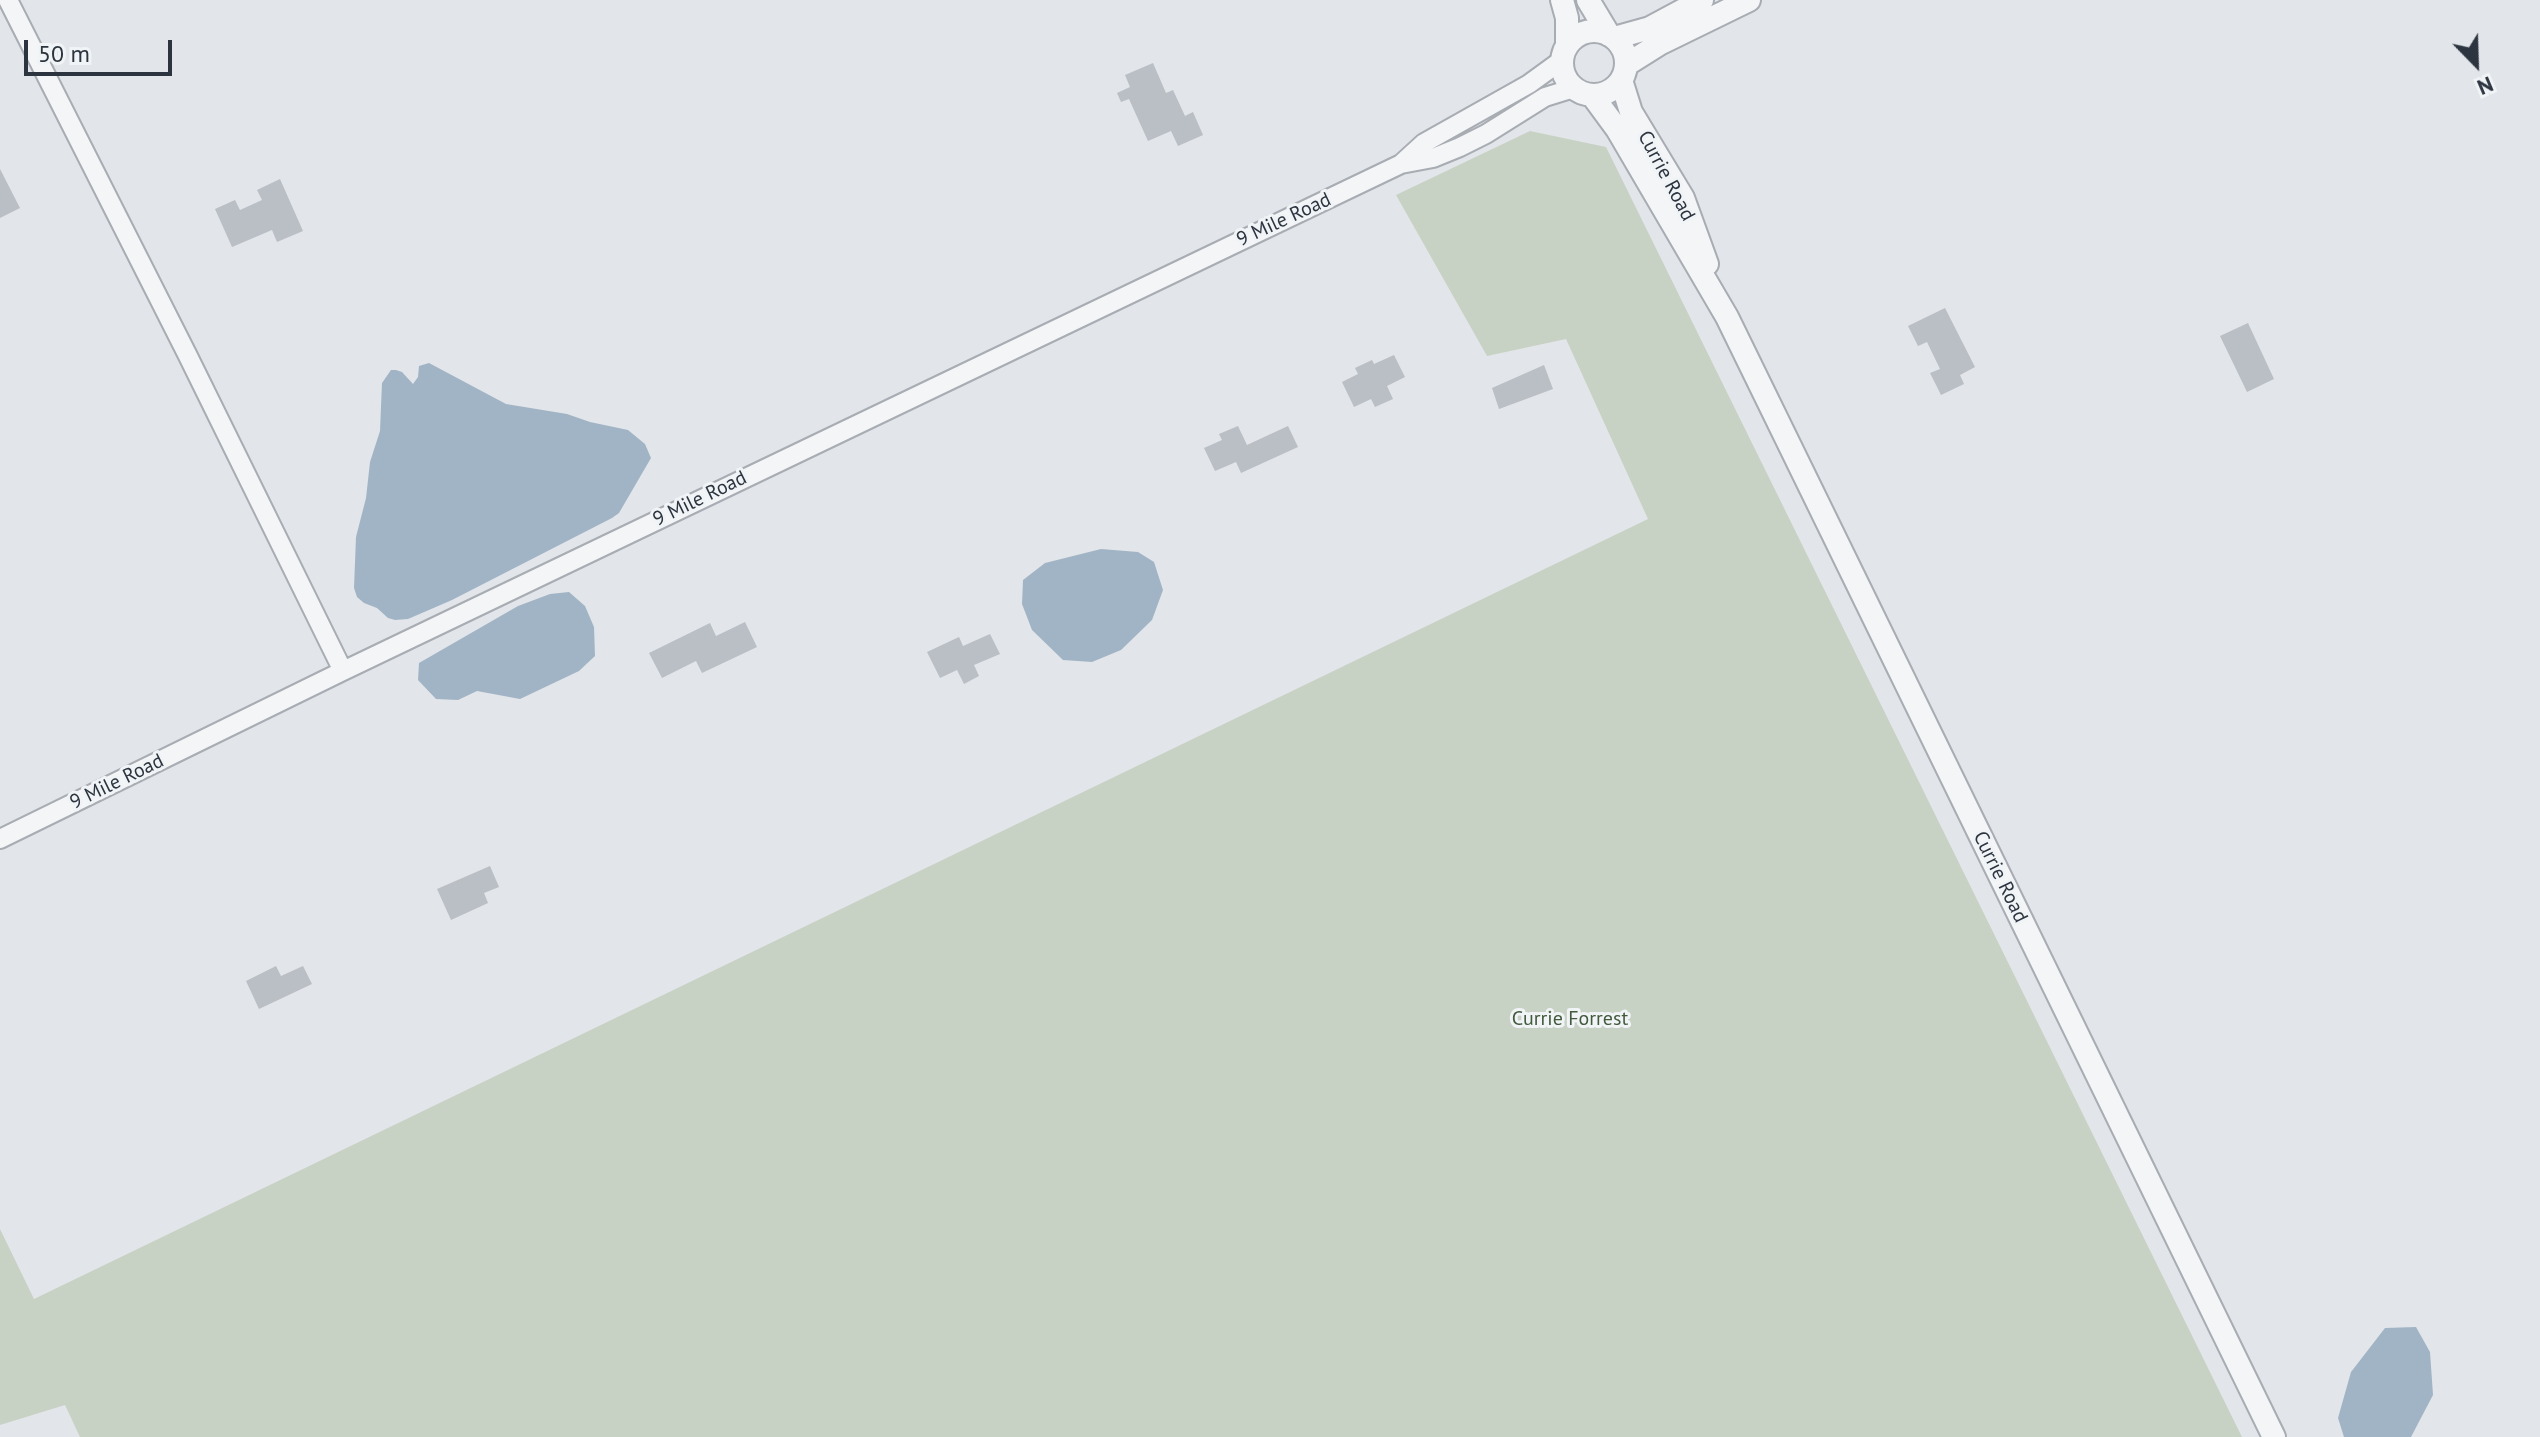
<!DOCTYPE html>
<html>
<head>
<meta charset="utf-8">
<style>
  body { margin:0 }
  #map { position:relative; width:2540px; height:1437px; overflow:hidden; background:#e2e5e9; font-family:"PT Sans",sans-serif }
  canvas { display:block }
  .north { position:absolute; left:2436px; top:24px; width:80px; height:80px; -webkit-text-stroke:6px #f1f4f6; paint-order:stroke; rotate:157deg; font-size:22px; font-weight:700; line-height:32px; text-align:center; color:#2c343f }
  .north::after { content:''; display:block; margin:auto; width:28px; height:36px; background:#2c343f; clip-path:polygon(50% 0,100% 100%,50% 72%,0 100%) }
  .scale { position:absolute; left:24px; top:40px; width:148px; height:36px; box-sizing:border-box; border:4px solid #2c343f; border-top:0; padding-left:10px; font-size:24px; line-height:28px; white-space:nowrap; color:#2c343f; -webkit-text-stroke:6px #f1f4f6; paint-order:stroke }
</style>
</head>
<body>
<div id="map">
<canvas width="2540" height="1437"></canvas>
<div class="north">N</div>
<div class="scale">50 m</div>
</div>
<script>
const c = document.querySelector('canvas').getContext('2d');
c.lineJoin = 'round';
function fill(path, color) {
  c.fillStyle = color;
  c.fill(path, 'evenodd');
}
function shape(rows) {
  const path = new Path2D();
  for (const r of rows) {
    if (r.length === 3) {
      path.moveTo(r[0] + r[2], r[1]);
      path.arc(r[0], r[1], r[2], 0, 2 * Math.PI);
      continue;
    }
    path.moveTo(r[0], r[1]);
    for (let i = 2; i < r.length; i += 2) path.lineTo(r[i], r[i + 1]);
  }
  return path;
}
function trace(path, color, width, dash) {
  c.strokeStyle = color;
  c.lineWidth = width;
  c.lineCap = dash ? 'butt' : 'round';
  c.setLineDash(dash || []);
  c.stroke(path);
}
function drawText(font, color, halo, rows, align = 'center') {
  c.font = font + ' "PT Sans",sans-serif';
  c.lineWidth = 6;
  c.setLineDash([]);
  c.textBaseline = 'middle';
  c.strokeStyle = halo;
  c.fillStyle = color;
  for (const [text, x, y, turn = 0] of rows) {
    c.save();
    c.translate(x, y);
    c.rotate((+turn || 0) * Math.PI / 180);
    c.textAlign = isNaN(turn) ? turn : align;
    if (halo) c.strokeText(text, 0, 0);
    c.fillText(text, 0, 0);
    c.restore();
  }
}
const green = shape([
  [1530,131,1606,147,2242,1437,80,1437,65,1405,0,1425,0,1229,34,1299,1648,519,1566,339,1487,356,1396,195]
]);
const water = shape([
  [429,363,506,404,567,414,590,422,628,430,645,444,651,458,619,513,612,518,452,600,408,619,395,620,388,618,377,608,364,603,357,597,354,588,356,537,366,498,370,462,380,431,382,383,391,370,396,370,402,372,413,384,418,377,419,366],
  [1101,549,1138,552,1154,562,1163,590,1152,620,1121,650,1092,662,1063,660,1032,630,1022,604,1023,580,1045,563],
  [569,592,585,606,594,627,595,656,579,671,520,699,477,691,458,700,436,699,418,680,419,663,518,606,550,594],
  [2416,1327,2430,1352,2433,1395,2411,1437,2344,1437,2338,1418,2351,1372,2385,1328]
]);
const building = shape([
  [1153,63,1166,93,1173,90,1185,116,1193,112,1203,135,1178,146,1171,131,1148,141,1129,99,1121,102,1117,93,1130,87,1125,75],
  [0,169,20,208,0,218],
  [280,179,303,231,277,242,272,230,232,247,215,209,235,200,240,210,262,200,257,190],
  [1945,308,1975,367,1960,375,1964,384,1941,395,1930,373,1940,369,1927,342,1918,346,1908,326],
  [2248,323,2274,379,2247,392,2220,336],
  [1394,355,1405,377,1387,386,1393,399,1375,407,1371,399,1354,407,1342,382,1358,374,1355,368,1372,360,1374,364],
  [1544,365,1553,389,1499,409,1492,388],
  [1238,426,1247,445,1288,426,1298,447,1241,473,1236,462,1215,471,1204,448,1222,440,1219,434],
  [745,622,757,647,702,673,696,661,662,678,649,653,710,623,716,636],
  [990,634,1000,654,974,665,979,676,964,684,957,670,940,678,927,652,959,637,963,646],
  [490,866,499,887,484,893,488,903,451,920,437,889],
  [276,966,281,976,303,966,312,984,259,1009,246,981]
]);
const minor = shape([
  [8,0,187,354,343,671],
  [1401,164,1433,158,1460,147,1486,134,1545,97,1574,88],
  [0,839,343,671,1401,164,1424,143,1529,84,1562,60]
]);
const tertiary = shape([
  [1562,0,1567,18,1567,45],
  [1588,0,1609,35],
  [1594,63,32],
  [1614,38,1650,28,1702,0],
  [1626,65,1661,43,1749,0],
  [1621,80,1631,112,1683,198,1707,264],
  [1592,95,1617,129,1727,317,2274,1437]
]);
const streetNames = [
  ["Currie Road",1666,176,62],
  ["9 Mile Road",1284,220,-25],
  ["9 Mile Road",700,499,-26],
  ["9 Mile Road",117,782,-26],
  ["Currie Road",2000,877,64]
];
const parkNames = [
  ["Currie Forrest",1570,1019]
];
fill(green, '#c8d2c4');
fill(water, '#a1b4c5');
fill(building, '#babec5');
trace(minor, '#a8acb3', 22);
trace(tertiary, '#a8acb3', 26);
trace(minor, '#f4f5f7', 18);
trace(tertiary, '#f4f5f7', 22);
drawText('20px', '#2c343f', '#f1f4f6', streetNames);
drawText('20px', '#42593b', '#f1f4f6', parkNames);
</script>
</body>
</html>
